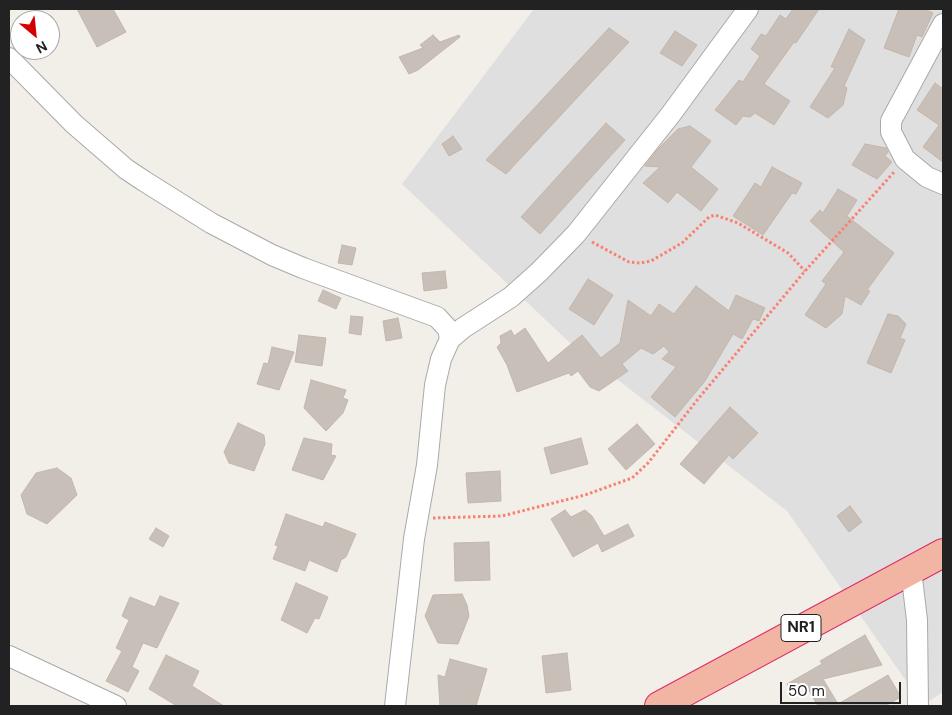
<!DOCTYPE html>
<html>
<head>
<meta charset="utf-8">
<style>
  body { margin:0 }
  #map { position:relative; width:952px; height:715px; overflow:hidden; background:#f2efe9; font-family:"DM Sans",sans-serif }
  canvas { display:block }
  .frame { position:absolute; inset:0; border:10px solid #222; pointer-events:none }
  .north { position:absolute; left:10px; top:10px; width:50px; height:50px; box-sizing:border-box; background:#fff; border:1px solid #a7a7a7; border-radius:50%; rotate:152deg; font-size:14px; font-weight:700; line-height:20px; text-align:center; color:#222 }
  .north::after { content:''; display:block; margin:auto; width:18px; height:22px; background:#d40000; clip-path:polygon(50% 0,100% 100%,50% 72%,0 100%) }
  .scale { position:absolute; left:780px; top:682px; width:121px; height:22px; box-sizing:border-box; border:2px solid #222; border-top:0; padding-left:6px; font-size:15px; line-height:18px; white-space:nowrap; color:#222; -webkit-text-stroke:4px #fff; paint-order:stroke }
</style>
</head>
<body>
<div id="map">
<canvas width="952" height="715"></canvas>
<div class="frame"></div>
<div class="north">N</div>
<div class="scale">50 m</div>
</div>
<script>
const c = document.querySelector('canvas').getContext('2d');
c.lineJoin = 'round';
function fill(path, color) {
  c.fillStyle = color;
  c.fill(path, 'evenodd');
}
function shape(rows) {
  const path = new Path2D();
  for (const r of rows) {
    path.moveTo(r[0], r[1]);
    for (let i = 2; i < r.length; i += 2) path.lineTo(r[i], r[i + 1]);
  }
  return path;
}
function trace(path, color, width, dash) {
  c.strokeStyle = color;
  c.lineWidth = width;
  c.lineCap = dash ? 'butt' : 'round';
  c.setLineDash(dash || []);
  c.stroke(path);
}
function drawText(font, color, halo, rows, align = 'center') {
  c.font = font + ' "DM Sans",sans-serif';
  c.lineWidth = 4.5;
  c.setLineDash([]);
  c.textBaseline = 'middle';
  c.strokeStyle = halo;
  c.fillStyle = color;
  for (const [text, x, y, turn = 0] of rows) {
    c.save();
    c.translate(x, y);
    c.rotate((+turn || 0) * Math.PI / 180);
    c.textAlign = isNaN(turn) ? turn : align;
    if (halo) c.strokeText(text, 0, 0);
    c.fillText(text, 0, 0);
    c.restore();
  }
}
const residential = shape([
  [534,9,943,9,943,692,923,705,787,511,569,342,402,184]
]);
const building = shape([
  [77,9,113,9,126,32,97,47,77,9],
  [793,9,819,9,796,43,794,42,764,84,790,101,774,125,755,113,750,117,743,116,736,125,715,110,739,80,743,82,760,56,751,49,761,34,766,36,780,15,786,19,793,9],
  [899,9,924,9,933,13,922,37,917,35,909,57,884,48,899,9],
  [609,28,629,42,506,174,486,160,609,28],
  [849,29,865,40,844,86,847,88,843,105,828,118,810,107,835,68,831,67,849,29],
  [675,31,697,45,682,66,660,53,675,31],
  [433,35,440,42,459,35,460,37,418,70,409,74,399,57,423,48,420,45,433,35],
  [935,83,943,89,943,162,923,147,939,125,917,110,935,83],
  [606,123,625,140,540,234,521,217,606,123],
  [690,126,711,141,691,167,718,189,701,211,677,192,668,203,643,183,660,167,645,166,658,149,678,129,690,126],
  [453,136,462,149,449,156,442,144,453,136],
  [865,144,886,148,888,152,885,156,892,162,877,179,852,165,865,144],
  [772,167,802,183,796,194,792,193,763,235,733,216,755,183,761,187,772,167],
  [838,189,857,200,847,216,894,253,867,290,870,291,861,305,845,296,842,314,826,328,805,315,826,284,822,281,844,252,810,221,820,210,823,213,838,189],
  [342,245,356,248,352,265,338,263,342,245],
  [445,271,447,288,424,291,422,273,445,271],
  [588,279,613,295,594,325,569,309,588,279],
  [696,286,729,311,736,295,765,308,759,321,753,319,742,339,733,334,705,381,675,417,651,397,676,367,662,359,669,352,664,346,653,354,641,348,622,364,628,371,599,391,590,387,578,371,571,376,569,373,517,392,507,365,497,347,501,343,500,336,511,330,514,336,525,328,548,363,582,335,601,358,620,343,628,300,651,316,659,304,674,314,696,286],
  [323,290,341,298,336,309,318,301,323,290],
  [888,314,898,316,906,324,900,338,905,340,891,373,867,363,888,314],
  [351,316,363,317,361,335,349,333,351,316],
  [398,318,402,338,386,341,383,321,398,318],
  [299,335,326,338,322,366,295,362,299,335],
  [272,347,294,352,279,390,257,384,264,363,268,364,272,347],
  [311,380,346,390,343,398,348,400,343,413,326,431,304,408,311,380],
  [730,407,758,433,733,459,729,455,704,484,680,464,730,407],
  [238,423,264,435,265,444,254,471,229,463,224,452,238,423],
  [637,424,655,444,626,470,608,449,637,424],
  [304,438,332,444,331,455,336,456,323,480,292,470,304,438],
  [581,438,588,464,551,474,544,448,581,438],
  [57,468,71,478,77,495,47,524,27,514,21,495,36,473,57,468],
  [500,471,501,501,468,503,466,473,500,471],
  [850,506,862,522,849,532,837,516,850,506],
  [565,510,571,517,585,510,592,516,604,536,628,524,634,536,602,552,598,543,573,557,551,519,565,510],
  [286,514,323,527,325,522,356,534,346,557,341,560,337,572,309,560,305,571,273,559,278,546,275,545,286,514],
  [156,528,169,536,163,547,149,539,156,528],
  [489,542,490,580,455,581,454,543,489,542],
  [296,583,328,597,319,619,315,618,307,633,281,620,296,583],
  [462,594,467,605,469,616,458,644,438,643,425,616,433,595,462,594],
  [160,596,179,603,157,648,143,643,132,667,139,671,128,692,106,681,122,651,116,648,129,620,122,616,130,597,155,607,160,596],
  [865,635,882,665,823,679,838,704,888,675,901,697,885,706,818,706,805,684,789,687,787,684,822,664,820,661,865,635],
  [567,653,571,690,546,693,542,656,567,653],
  [166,655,199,671,192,686,224,706,177,706,149,689,166,655],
  [450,659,487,669,476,706,440,706,438,675,445,677,450,659]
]);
const path = shape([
  [592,242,629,262,640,263,651,261,682,243,709,217,715,215,738,223,788,253,805,271],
  [433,518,502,516,585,495,632,478,648,463,698,399,805,271,895,171]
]);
const minor = shape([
  [943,24,891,121,891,132,905,159,927,177,943,184],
  [9,58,74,124,126,169,144,181,211,223,272,255,303,268,437,317,448,329,450,339],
  [911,570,917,620,918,706],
  [9,656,116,706],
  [395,706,414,539,427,465,435,385,441,359,450,339,463,328,511,297,539,272,576,234,671,114,748,9]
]);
const trunk = shape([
  [659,706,943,553]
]);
const shields = [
  [801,628,40]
];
const shieldNames = [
  ["NR1",801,628]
];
fill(residential, '#e0dfdf');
fill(building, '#c7bfb8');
trace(building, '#c4b6ab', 1);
trace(minor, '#a9a9a9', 22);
trace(trunk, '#dc2a67', 30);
trace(path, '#fa8072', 3, [2.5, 2.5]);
trace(minor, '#fff', 20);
trace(trunk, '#f2b4a3', 28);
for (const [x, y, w] of shields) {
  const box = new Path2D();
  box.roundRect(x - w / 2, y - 13.5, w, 27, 4);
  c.fillStyle = '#fff';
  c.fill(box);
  trace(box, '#222', 1);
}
drawText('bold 16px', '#222', null, shieldNames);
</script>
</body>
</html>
